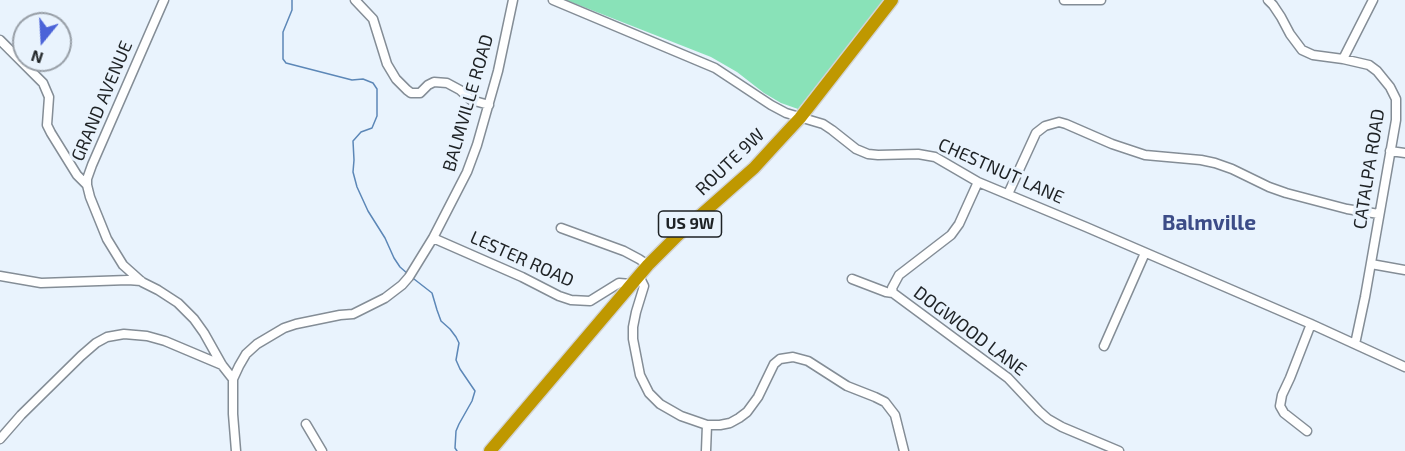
<!DOCTYPE html>
<html>
<head>
<meta charset="utf-8">
<style>
  body { margin:0 }
  #map { position:relative; width:1405px; height:451px; overflow:hidden; background:#e9f3fd; font-family:"Exo 2",sans-serif }
  canvas { display:block }
  .north { position:absolute; left:12px; top:12px; width:60px; height:60px; box-sizing:border-box; background:#e9f3fd; border:2px solid #989fa7; border-radius:50%; rotate:198deg; font-size:16px; font-weight:700; line-height:24px; text-align:center; color:#1e2225 }
  .north::after { content:''; display:block; margin:auto; width:21px; height:27px; background:#4b63d8; clip-path:polygon(50% 0,100% 100%,50% 72%,0 100%) }
</style>
</head>
<body>
<div id="map">
<canvas width="1405" height="451"></canvas>
<div class="north">N</div>
</div>
<script>
const c = document.querySelector('canvas').getContext('2d');
c.lineJoin = 'round';
function fill(path, color) {
  c.fillStyle = color;
  c.fill(path, 'evenodd');
}
function shape(rows) {
  const path = new Path2D();
  for (const r of rows) {
    path.moveTo(r[0], r[1]);
    for (let i = 2; i < r.length; i += 2) path.lineTo(r[i], r[i + 1]);
  }
  return path;
}
function trace(path, color, width, dash) {
  c.strokeStyle = color;
  c.lineWidth = width;
  c.lineCap = dash ? 'butt' : 'round';
  c.setLineDash(dash || []);
  c.stroke(path);
}
function drawText(font, color, halo, rows, align = 'center') {
  c.font = font + ' "Exo 2",sans-serif';
  c.lineWidth = 6;
  c.setLineDash([]);
  c.textBaseline = 'middle';
  c.strokeStyle = halo;
  c.fillStyle = color;
  for (const [text, x, y, turn = 0] of rows) {
    c.save();
    c.translate(x, y);
    c.rotate((+turn || 0) * Math.PI / 180);
    c.textAlign = isNaN(turn) ? turn : align;
    if (halo) c.strokeText(text, 0, 0);
    c.fillText(text, 0, 0);
    c.restore();
  }
}
const green = shape([
  [566,0,884,0,798,109,781,103,764,93,737,72,711,57]
]);
const stream = shape([
  [292,0,292,10,283,32,283,59,286,63,352,80,363,79,373,83,377,89,377,116,372,128,361,132,353,141,354,160,353,172,357,187,368,211,385,238,394,258,400,267,408,274],
  [414,279,432,293,437,310,441,321,450,329,456,337,459,343,456,360,460,369,475,391,472,401,459,424,456,431,455,448,457,451]
]);
const minor = shape([
  [164,0,92,165,87,179,87,185,90,197,107,239,123,265,142,282,158,290,178,303,194,319,204,333,222,365,233,379],
  [355,0,373,19,387,64,396,79,407,90,411,93,420,93,428,85,434,82,447,83,460,90,471,100,489,105],
  [553,0,715,68,771,105,786,113,823,124,832,130,856,149,868,154,878,155,918,154,935,157,978,182,1086,227,1311,324,1405,367],
  [1064,0,1101,0],
  [1268,0,1273,5,1281,17,1290,34,1302,50,1313,55,1343,59,1369,65,1377,71,1390,87,1396,99,1396,120,1365,297,1355,344],
  [0,40,43,83,49,97,47,125,51,133,77,175,87,185],
  [1343,59,1373,0],
  [1390,151,1405,153],
  [978,182,959,224,951,235,899,275,892,288,893,293,1008,378,1039,411,1048,419,1062,427,1119,451],
  [1008,194,1036,133,1045,126,1059,122,1066,124,1112,144,1145,155,1201,160,1215,163,1232,169,1269,187,1286,193,1347,209,1379,214],
  [561,228,624,251,639,259,648,265],
  [433,238,522,277,559,296,571,300,590,301,619,283,631,284],
  [1371,264,1405,270],
  [0,276,41,283,128,280,141,281],
  [639,276,644,286,636,312,633,327,633,339,640,375,649,393,660,404,681,416,707,425,706,451],
  [852,279,886,292,893,293],
  [1104,346,1145,253],
  [306,424,322,451],
  [707,425,720,425,730,423,739,418,747,412,758,397,774,364,780,359,793,357,808,361,847,386,875,397,885,402,895,415,904,451],
  [1307,431,1284,413,1280,406,1282,395,1290,378,1311,324],
  [0,439,21,415,81,356,96,343,107,337,124,334,147,336,165,341,222,365],
  [236,451,233,414,233,379,239,366,246,354,257,344,284,328,296,324,340,315,353,314,385,298,402,285,409,277,433,238,467,172,477,145,498,71,513,0]
]);
const highway = shape([
  [490,451,648,265,677,236,754,168,775,145,800,118,892,0]
]);
const shields = [
  [690,224,63]
];
const shieldNames = [
  ["US 9W",690,224]
];
const streetNames = [
  ["GRAND AVENUE",102,101,-67],
  ["BALMVILLE ROAD",468,103,-74],
  ["ROUTE 9W",730,162,-44],
  ["CATALPA ROAD",1369,169,-81],
  ["CHESTNUT LANE",1001,171,24],
  ["LESTER ROAD",522,259,24],
  ["DOGWOOD LANE",970,331,37]
];
const quarterNames = [
  ["Balmville",1209,223]
];
fill(green, '#89e2b8');
trace(stream, '#5c87b7', 1.5);
trace(minor, '#848d96', 11);
trace(highway, '#d2d3d3', 15);
trace(minor, '#fff', 8);
trace(highway, '#bf9800', 12);
for (const [x, y, w] of shields) {
  const box = new Path2D();
  box.roundRect(x - w / 2, y - 13, w, 26, 4.5);
  c.fillStyle = '#e9f3fd';
  c.fill(box);
  trace(box, '#1e2225', 1.5);
}
drawText('bold 16px', '#1e2225', null, shieldNames);
drawText('18px', '#1e2225', '#e9f3fd', streetNames);
drawText('bold 21px', '#3c4c87', '#e9f3fd', quarterNames);
</script>
</body>
</html>
